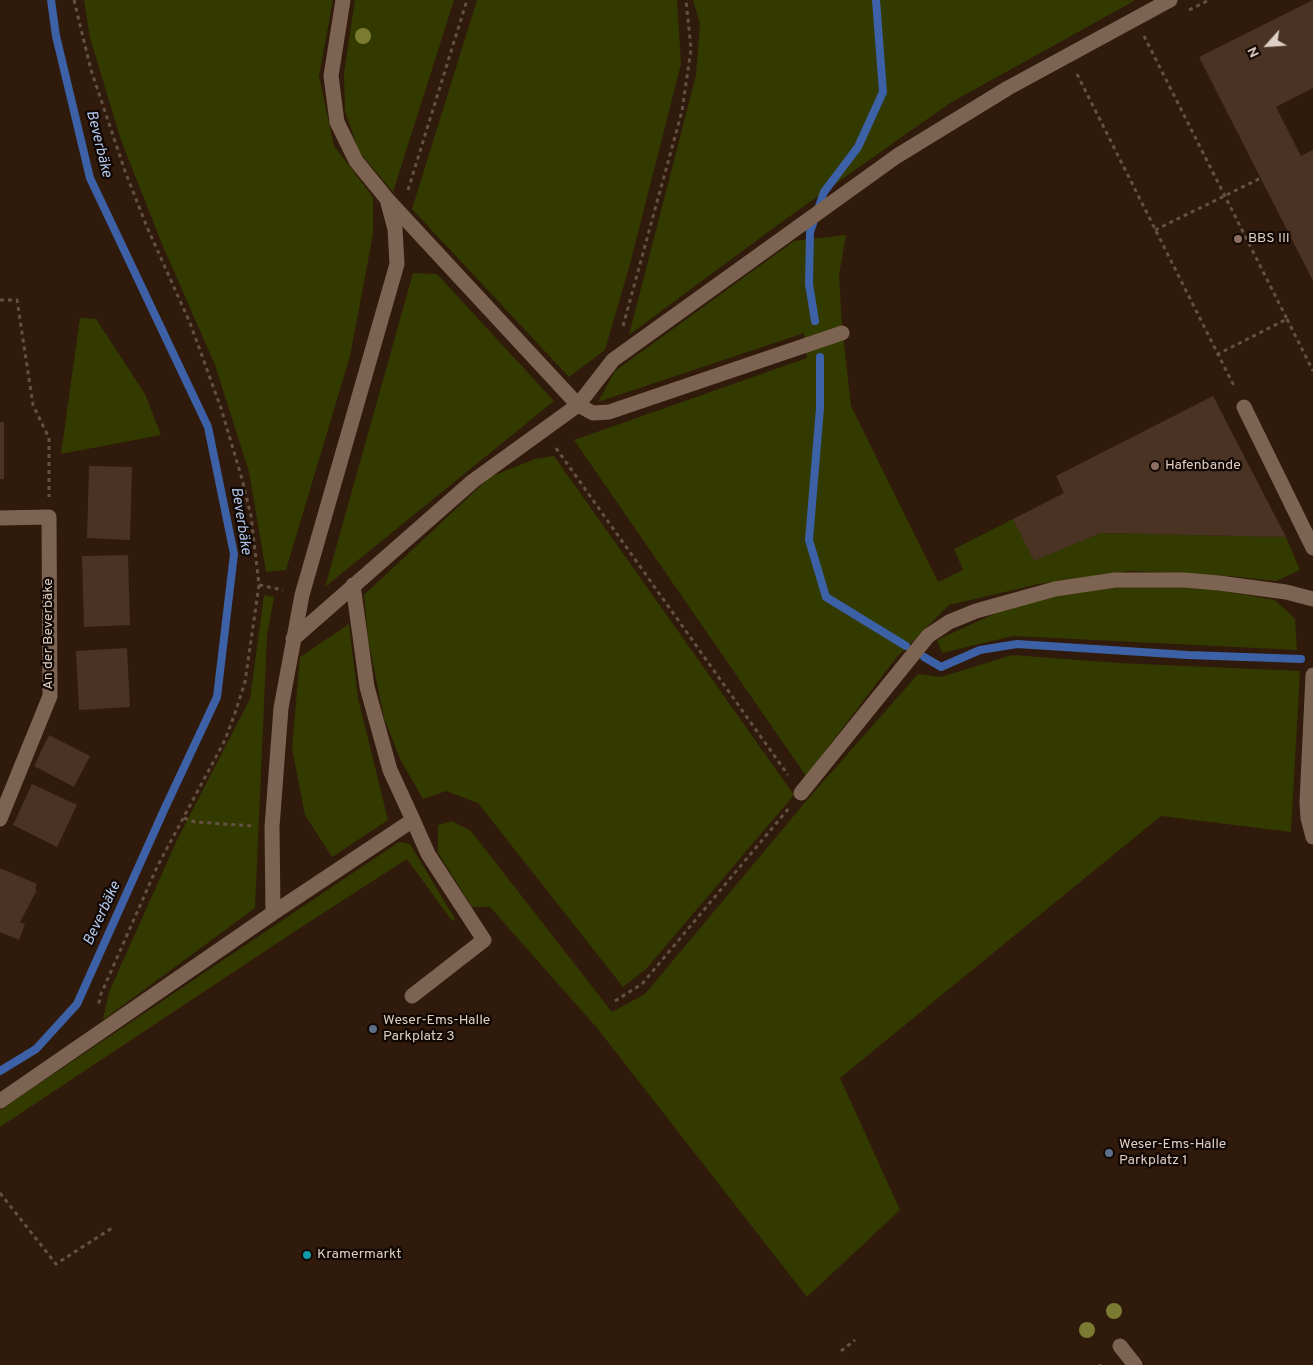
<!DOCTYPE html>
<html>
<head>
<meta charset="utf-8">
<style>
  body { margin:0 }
  #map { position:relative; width:1313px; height:1365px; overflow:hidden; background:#301a0b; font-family:Overpass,sans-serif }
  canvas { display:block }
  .north { position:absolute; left:1243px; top:20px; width:50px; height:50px; -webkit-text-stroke:4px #110703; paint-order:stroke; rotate:244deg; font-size:14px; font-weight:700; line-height:20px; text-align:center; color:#decfc6 }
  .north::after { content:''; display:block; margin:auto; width:18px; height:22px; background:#decfc6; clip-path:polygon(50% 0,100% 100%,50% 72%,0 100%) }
</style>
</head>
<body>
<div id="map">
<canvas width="1313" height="1365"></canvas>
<div class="north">N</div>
</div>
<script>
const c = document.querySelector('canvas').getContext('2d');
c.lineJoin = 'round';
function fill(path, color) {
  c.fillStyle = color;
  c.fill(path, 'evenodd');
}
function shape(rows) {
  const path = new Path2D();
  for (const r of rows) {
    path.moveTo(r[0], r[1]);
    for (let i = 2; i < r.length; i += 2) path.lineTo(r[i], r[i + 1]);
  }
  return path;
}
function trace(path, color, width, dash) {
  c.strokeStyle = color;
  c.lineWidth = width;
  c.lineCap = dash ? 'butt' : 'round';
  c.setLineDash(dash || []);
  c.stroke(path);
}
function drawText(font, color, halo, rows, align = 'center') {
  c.font = font + ' Overpass,sans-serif';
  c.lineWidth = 4.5;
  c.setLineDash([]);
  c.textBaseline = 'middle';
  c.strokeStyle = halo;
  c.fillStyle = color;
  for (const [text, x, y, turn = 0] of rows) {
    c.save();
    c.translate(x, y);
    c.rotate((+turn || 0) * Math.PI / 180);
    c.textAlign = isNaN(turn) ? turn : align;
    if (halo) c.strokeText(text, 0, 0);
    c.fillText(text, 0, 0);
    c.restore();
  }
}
const green = shape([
  [84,0,333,0,319,76,334,146,373,197,373,234,350,356,286,570,266,572,249,472,215,365,162,244,121,140,90,38],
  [355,0,454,0,393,192,359,152,345,111,344,72],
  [477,0,677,0,681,64,630,264,605,350,569,377,412,209],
  [693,0,1134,0,1134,1,950,103,783,221,629,335,696,75,700,24],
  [846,235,839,275,842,326,851,406,938,582,963,570,954,549,1013,519,1034,560,1101,533,1286,537,1300,570,1276,581,1230,576,1130,571,1039,584,949,605,896,658,806,776,574,440,807,358,804,333,598,402,615,371,794,241],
  [413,273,437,274,554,401,325,587],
  [80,318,96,319,145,394,161,435,61,454],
  [554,456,794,795,646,969,623,987,478,803,446,791,423,799,400,759,384,718,368,639,364,595,490,477,535,459],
  [1134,585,1200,587,1275,600,1295,619,1297,650,1013,636,942,653,937,640,996,613,1057,593],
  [264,595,274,597,267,636,255,908,103,1020,109,992,178,838,250,699],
  [349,624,358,698,388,820,332,857,305,815,292,748,300,657],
  [1012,655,1119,663,1300,671,1291,832,1161,816,840,1078,900,1210,807,1297,597,1028,490,907,472,907,438,853,438,825,452,821,471,831,612,1012,645,994,807,800,918,674,941,677],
  [399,842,410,844,455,919,452,921,407,859,300,928,0,1127,0,1110]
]);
const stream = shape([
  [815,321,809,284,810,232,824,192,858,147,883,92,876,0],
  [820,357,820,408,809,540,826,597,906,646],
  [924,657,941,667,980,650,1017,644,1188,655,1301,659],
  [0,1071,36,1049,77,1004,164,810,217,697,234,554,208,427,90,178,56,36,51,0]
]);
const building = shape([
  [1313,0,1313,88,1276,107,1301,156,1313,150,1313,281,1199,57],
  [1213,396,1286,537,1101,533,1034,561,1013,519,1064,493,1056,476],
  [0,422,4,422,4,479,0,479],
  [89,466,132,467,130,540,87,538],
  [128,555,130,625,84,627,82,556],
  [127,648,130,707,79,710,76,651],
  [49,735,90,756,74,787,34,766],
  [32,784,77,805,57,847,13,825],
  [0,868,37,884,35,889,37,890,20,922,25,924,19,940,0,932]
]);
const path = shape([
  [74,0,91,70,125,171,147,227,190,323,221,408,242,479,251,516,259,585,245,682,235,713,225,740,157,867,101,994,98,1007],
  [1189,10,1209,0],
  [1144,36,1287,319,1218,354],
  [1077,74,1235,388],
  [408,190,467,0],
  [1155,230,1261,178],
  [0,300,17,300,33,405,49,438,49,497],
  [1287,319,1313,371],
  [623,326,682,111,691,49,686,0],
  [556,448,788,775],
  [259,585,283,590],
  [184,818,195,822,253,826],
  [615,1001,642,984,789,808],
  [0,1193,56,1264,112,1228],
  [841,1351,855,1340],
  [1100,1364,1100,1365]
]);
const minor = shape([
  [343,0,331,76,337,122,356,161,387,199,578,405,593,413,609,412,842,333],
  [1244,407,1313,548],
  [0,518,49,517,50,696,0,819],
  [293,639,473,481,578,405,613,360,897,156,1008,88,1170,0],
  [1313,675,1307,802,1308,818,1313,837],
  [801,793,928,636,949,622,976,611,1055,589,1115,580,1184,580,1219,583,1286,592,1313,599],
  [273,913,413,820,390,770,367,687,353,585],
  [412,996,484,940,428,854,413,820],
  [0,1101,273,913,272,827,281,708,302,595,397,264,395,229,387,199],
  [1120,1346,1135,1365]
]);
const trees = [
  [363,36],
  [1114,1311],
  [1087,1330]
];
const markers = [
  [1238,239,5,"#8d6e63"],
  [1155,466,5,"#8d6e63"],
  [373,1029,5,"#5c6f8a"],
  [1109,1153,5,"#5c6f8a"],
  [307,1255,5,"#0f9aa8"]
];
const poiNames = [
  ["BBS III",1248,239],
  ["Hafenbande",1165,466],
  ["Weser-Ems-Halle",383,1021],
  ["Parkplatz 3",383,1037],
  ["Weser-Ems-Halle",1119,1145],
  ["Parkplatz 1",1119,1161],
  ["Kramermarkt",317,1255]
];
const streetNames = [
  ["An der Beverbäke",49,634,-90]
];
const waterNames = [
  ["Beverbäke",98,144,76],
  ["Beverbäke",240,521,81],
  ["Beverbäke",103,914,-65]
];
fill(green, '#333a00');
trace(stream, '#3c61a6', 8);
fill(building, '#4a3323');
trace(path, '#645143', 3, [4, 4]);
trace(minor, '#7d6352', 15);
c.fillStyle = '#7b7b32';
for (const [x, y] of trees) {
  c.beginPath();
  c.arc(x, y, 8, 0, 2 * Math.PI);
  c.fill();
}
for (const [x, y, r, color] of markers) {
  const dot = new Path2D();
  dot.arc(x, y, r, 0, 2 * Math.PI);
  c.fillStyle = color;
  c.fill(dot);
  trace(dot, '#110703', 2);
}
drawText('14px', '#decfc6', '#110703', poiNames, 'left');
drawText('14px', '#decfc6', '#110703', streetNames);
drawText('italic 15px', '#b0c6ec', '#110703', waterNames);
</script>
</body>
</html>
